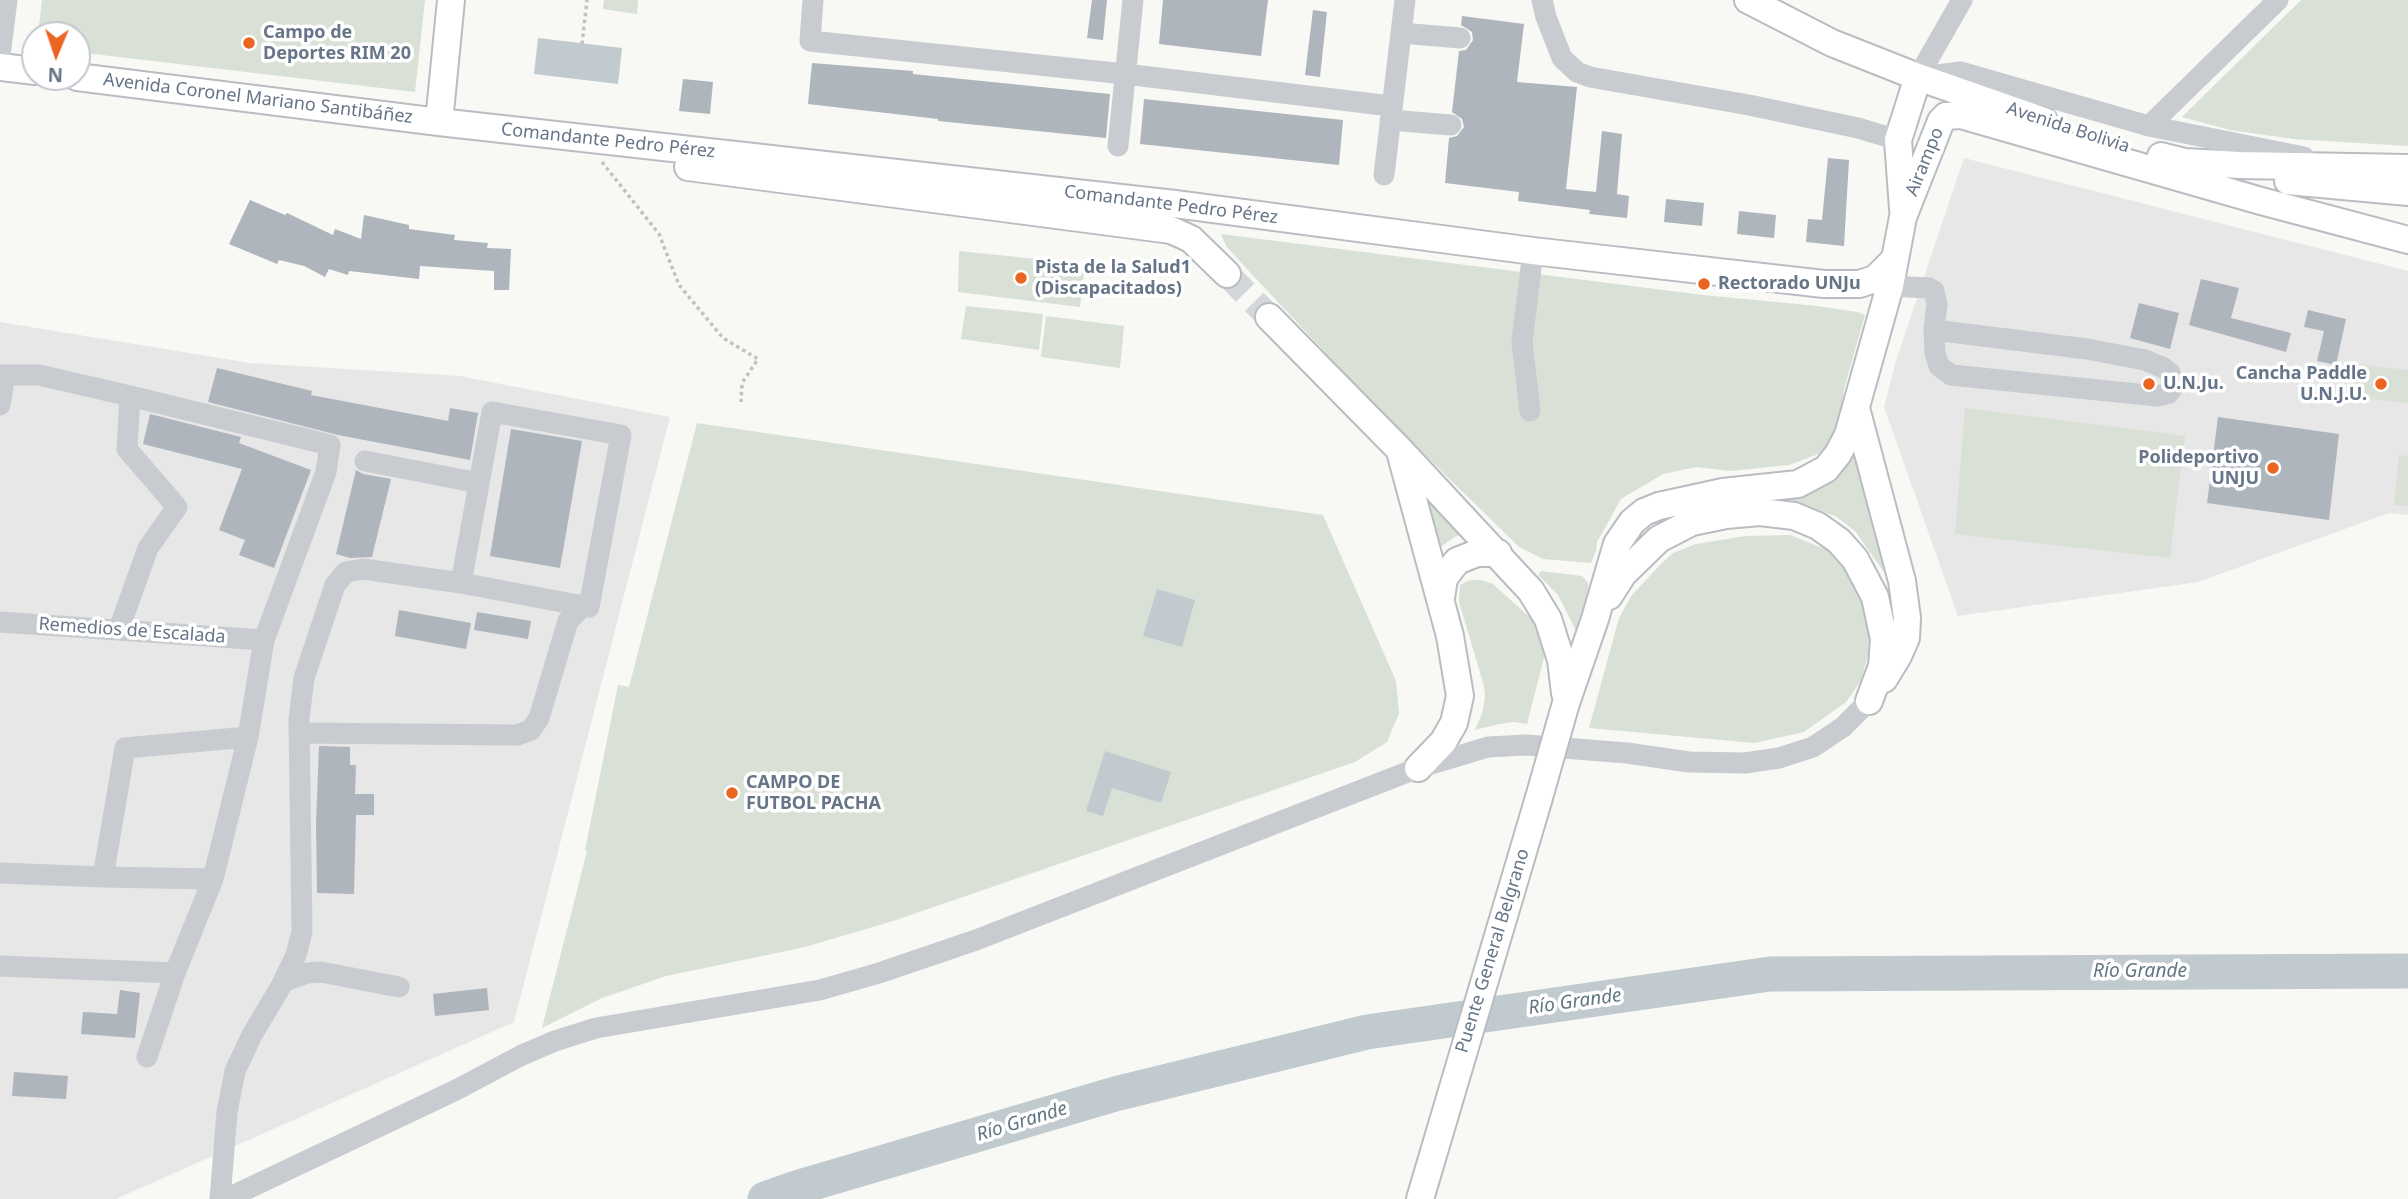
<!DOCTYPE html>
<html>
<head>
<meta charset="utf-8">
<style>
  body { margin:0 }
  #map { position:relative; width:2408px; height:1199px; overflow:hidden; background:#f8f8f5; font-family:"Noto Sans",sans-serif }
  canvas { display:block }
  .north { position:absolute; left:21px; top:21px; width:70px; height:70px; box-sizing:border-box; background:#fff; border:2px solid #c2c8cf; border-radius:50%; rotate:182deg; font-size:19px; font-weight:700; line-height:28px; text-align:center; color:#667588 }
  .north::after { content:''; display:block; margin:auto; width:24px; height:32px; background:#eb6422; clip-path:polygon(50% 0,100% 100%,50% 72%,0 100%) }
</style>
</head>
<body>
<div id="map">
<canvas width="2408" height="1199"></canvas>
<div class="north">N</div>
</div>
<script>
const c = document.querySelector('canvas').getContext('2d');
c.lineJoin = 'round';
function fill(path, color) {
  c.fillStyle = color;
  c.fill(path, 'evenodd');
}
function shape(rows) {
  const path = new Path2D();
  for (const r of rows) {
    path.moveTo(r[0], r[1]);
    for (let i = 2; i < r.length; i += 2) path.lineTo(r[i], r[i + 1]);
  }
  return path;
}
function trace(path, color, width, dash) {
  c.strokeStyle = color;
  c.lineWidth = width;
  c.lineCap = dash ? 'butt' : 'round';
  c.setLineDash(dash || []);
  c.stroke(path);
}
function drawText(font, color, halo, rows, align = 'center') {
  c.font = font + ' "Noto Sans",sans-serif';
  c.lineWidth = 7;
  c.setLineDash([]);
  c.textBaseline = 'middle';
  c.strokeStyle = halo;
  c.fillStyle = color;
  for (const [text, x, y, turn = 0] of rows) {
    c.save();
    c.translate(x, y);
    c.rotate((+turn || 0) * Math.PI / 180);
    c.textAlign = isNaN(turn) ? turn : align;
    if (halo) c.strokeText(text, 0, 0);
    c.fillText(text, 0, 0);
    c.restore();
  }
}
const built = shape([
  [1964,158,2408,271,2408,515,2389,513,2198,582,1958,616,1884,407,1896,361],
  [0,322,250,363,460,376,670,417,514,1022,116,1199,0,1199]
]);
const green = shape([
  [42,0,425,0,415,92,77,52,77,35,38,35],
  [604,0,638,0,637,14,603,9],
  [2301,0,2408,0,2408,146,2293,139,2230,130,2182,117],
  [1221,234,1703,295,1817,306,1857,312,1865,315,1844,389,1841,411,1832,438,1821,453,1789,465,1730,471,1696,467,1663,474,1621,499,1597,542,1596,551,1591,563,1543,559,1519,547,1379,410,1248,270,1226,246],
  [959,251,1085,264,1080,307,958,292],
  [966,306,1043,314,1039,350,961,339],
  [1046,316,1124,326,1120,368,1041,357],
  [2356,364,2408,370,2408,403,2352,397],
  [1965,408,2185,436,2170,558,1955,534],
  [697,423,1323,515,1396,681,1399,713,1387,742,1355,762,893,921,805,947,666,976,602,998,542,1028,587,851,585,850,618,685,629,687],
  [1858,445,1877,537,1886,575,1855,531,1835,516,1775,495,1837,475,1849,463],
  [2399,455,2408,456,2408,506,2394,505],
  [1420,490,1466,534,1454,537,1437,550],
  [1790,535,1838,554,1865,600,1870,627,1868,654,1861,681,1846,702,1804,732,1754,743,1589,728,1619,618,1632,595,1660,565,1673,553,1696,544,1745,536],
  [1541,571,1582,576,1588,583,1589,597,1579,637,1558,595,1538,575],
  [1470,580,1482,580,1493,584,1534,621,1545,641,1545,654,1527,724,1514,722,1499,724,1475,730,1482,714,1485,697,1484,686,1459,602,1460,585]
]);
const water = shape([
  [538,38,622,48,618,84,534,74],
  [1157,589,1195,600,1182,647,1143,636],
  [1105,751,1171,772,1161,803,1112,788,1103,816,1086,811]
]);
const river = shape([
  [765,1199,796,1188,1115,1094,1367,1032,1770,974,2408,971]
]);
const building = shape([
  [1092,0,1107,0,1103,40,1087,38],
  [1163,0,1268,0,1261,56,1159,44],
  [1313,10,1327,12,1320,77,1305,75],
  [1462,16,1524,24,1517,82,1577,87,1566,189,1596,192,1602,131,1622,134,1617,194,1629,196,1627,218,1589,214,1590,210,1518,201,1519,192,1445,183,1449,138,1457,136,1464,127,1462,119,1452,112,1459,51,1466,50,1473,40,1472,32,1461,25],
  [812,63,913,71,913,74,1110,94,1106,138,938,121,938,119,808,104],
  [683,79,713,82,710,114,679,111],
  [1144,99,1343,120,1339,165,1140,144],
  [1828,158,1849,160,1844,246,1806,242,1808,219,1822,220],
  [1666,199,1704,203,1702,226,1664,222],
  [250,200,285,215,287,213,333,235,335,229,361,239,364,215,409,225,409,229,455,235,454,240,488,243,487,248,511,249,509,290,494,290,494,271,420,266,419,279,349,271,348,275,329,269,325,277,304,266,279,260,277,264,229,244],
  [1739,211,1776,215,1774,238,1737,234],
  [2201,279,2239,288,2231,318,2291,333,2286,352,2189,325],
  [2139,303,2179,313,2170,349,2130,338],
  [2308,310,2346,319,2336,365,2317,361,2324,331,2304,327],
  [217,368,312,391,311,395,448,421,450,408,478,413,470,460,338,435,208,402],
  [150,414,241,437,239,443,311,470,274,568,239,555,245,540,219,530,242,469,143,444],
  [2218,417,2339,434,2329,520,2207,503],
  [511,429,582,441,560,568,490,556],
  [356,470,363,474,391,479,372,557,350,558,336,554],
  [399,610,471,623,466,649,395,636],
  [477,612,531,621,528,639,474,630],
  [319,746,350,747,350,765,356,765,355,794,374,794,374,815,356,815,354,894,317,893,316,822],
  [487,988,489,1010,435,1016,433,994],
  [120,990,140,993,135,1038,81,1034,83,1012,117,1014],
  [14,1072,68,1076,66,1099,12,1096]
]);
const majorTunnel = shape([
  [1227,274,1269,317]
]);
const path = shape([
  [582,44,587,0],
  [602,162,659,234,679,285,723,338,758,359,742,383,741,402]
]);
const minor = shape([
  [813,0,810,41,1125,74,1391,106],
  [1542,0,1546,17,1562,58,1577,72,1590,77,1749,105,1858,128,1898,140],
  [1401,33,1460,38],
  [0,56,7,0],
  [1918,77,1962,0],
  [1920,77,1961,72,2149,126,2304,157],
  [1390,120,1451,125],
  [2149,126,2278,0],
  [1118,146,1133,0],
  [1384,175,1405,0],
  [1890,286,1929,288,1934,291,1937,304,1934,330,1935,353,1939,366,1951,375,2157,396,2169,393,2172,389,2174,384,2170,373,2164,368,2145,360,2087,349,1934,330],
  [0,375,5,375,0,405],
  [5,375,39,375,130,396,127,449,177,507,148,548,119,629],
  [130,396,330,445,326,472,264,640,248,737,213,879,175,973,147,1057],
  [1530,411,1522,342,1533,251],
  [365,461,479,483],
  [0,622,264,640],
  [299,733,517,735,531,730,539,718,568,621,583,606],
  [0,873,103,877],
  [213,879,103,877,125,748,248,737],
  [0,966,175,973],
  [283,982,307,973,321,972,399,987],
  [220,1199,227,1112,235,1071,252,1035,281,986,296,955,302,932,299,719,304,678,335,585,346,572,363,569,461,583,589,607,621,435,492,412,461,583],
  [226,1199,456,1090,522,1055,555,1041,596,1028,820,990,879,973,976,940,1418,768,1488,747,1526,745,1627,753,1689,762,1745,763,1779,758,1813,747,1843,727,1869,701]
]);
const major = shape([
  [1748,0,1832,43,1918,77,2044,121],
  [0,67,35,71],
  [77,77,439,122,1175,204,1533,251,1824,284,1859,284,1875,279,1894,260],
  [439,122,451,0],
  [2161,156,2185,162,2240,165,2408,168],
  [688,167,1171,230,1191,239,1227,274],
  [2288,181,2408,192],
  [1903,209,1898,140,1918,77],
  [1269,317,1400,450,1531,591,1548,619,1561,660,1565,693],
  [1856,408,1902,581,1907,618,1906,638,1898,656,1884,679],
  [1401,455,1450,636,1460,696,1454,723,1443,742,1418,768],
  [1609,596,1623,574,1659,539,1692,522,1726,515,1760,512,1794,516,1818,526,1839,541,1855,559,1875,597,1884,639,1882,666,1869,701],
  [1441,598,1444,578,1457,561,1477,553,1498,553],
  [1566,703,1595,619,1617,544,1632,522,1644,512,1659,506,1723,492,1798,484,1826,469,1838,454,1848,435,1890,286,1903,217,1941,121,1946,116,1961,115,2261,201,2408,240],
  [1420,1199,1538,801]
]);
const majorBridge = shape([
  [1538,801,1566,703]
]);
const markers = [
  [249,43,7,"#eb6422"],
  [1021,278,7,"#eb6422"],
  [1704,284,7,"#eb6422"],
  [2149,384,7,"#eb6422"],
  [2381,384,7,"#eb6422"],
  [2273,468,7,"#eb6422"],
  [732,793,7,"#eb6422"]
];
const poiNames = [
  ["Campo de",263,33],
  ["Deportes RIM 20",263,54],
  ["Pista de la Salud1",1035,268],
  ["(Discapacitados)",1035,289],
  ["Rectorado UNJu",1718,284],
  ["Cancha Paddle",2367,374,"right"],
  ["U.N.J.U.",2367,395,"right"],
  ["U.N.Ju.",2163,384],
  ["Polideportivo",2259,458,"right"],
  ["UNJU",2259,479,"right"],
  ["CAMPO DE",746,783],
  ["FUTBOL PACHA",746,804]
];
const streetNames = [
  ["Avenida Coronel Mariano Santibáñez",258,99,7],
  ["Avenida Bolivia",2068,128,18],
  ["Comandante Pedro Pérez",608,141,6],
  ["Airampo",1925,162,-68],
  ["Comandante Pedro Pérez",1171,205,7],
  ["Remedios de Escalada",132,631,4],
  ["Puente General Belgrano",1493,951,-73]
];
const waterNames = [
  ["Río Grande",2140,972],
  ["Río Grande",1575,1002,-8],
  ["Río Grande",1022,1122,-17]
];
fill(built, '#e6e7e6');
fill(green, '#d9e0d6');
fill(water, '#c0cacf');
trace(river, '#c0cacf', 35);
fill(building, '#afb5bc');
trace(majorTunnel, '#d4d7da', 26, [26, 13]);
trace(major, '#b9bcc1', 30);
trace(path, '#bfc2c4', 3.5, [3.5, 3.5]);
trace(minor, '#c8cbcf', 21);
trace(major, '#fff', 26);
trace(majorBridge, '#b9bcc1', 30, []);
trace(majorBridge, '#fff', 26);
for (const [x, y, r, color] of markers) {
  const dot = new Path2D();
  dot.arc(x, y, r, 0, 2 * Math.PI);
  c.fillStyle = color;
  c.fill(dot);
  trace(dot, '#fff', 2.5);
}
drawText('bold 18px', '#667588', '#fff', poiNames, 'left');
drawText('18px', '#667588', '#fff', streetNames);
drawText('italic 19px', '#627783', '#fff', waterNames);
</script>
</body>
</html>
